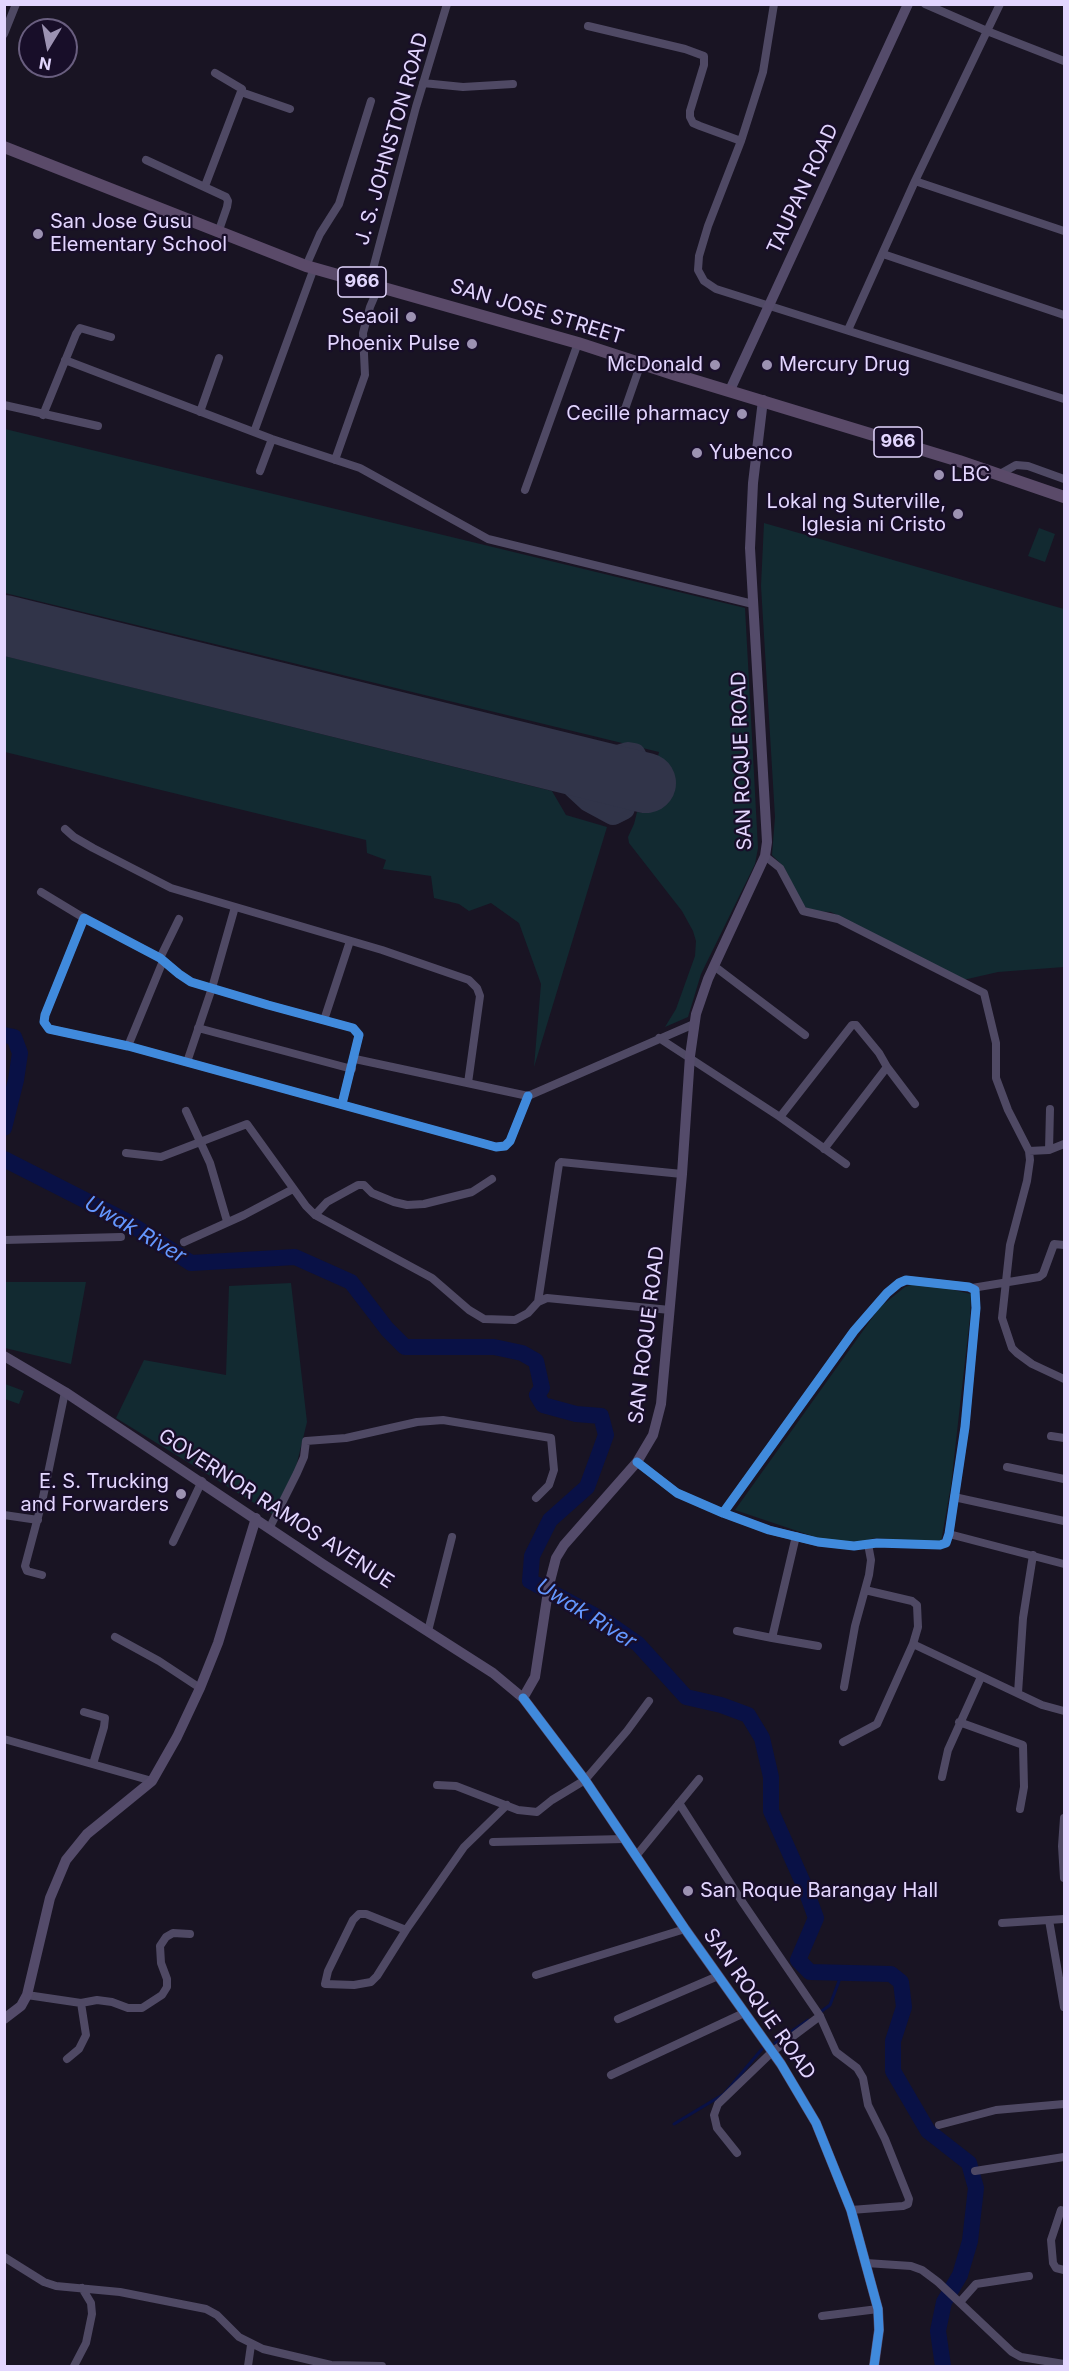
<!DOCTYPE html>
<html>
<head>
<meta charset="utf-8">
<style>
  body { margin:0 }
  #map { position:relative; width:1069px; height:2371px; overflow:hidden; background:#191423; font-family:Inter,sans-serif }
  canvas { display:block }
  .frame { position:absolute; inset:0; border:6px solid #e3d6ff; pointer-events:none }
  .north { position:absolute; left:18px; top:18px; width:60px; height:60px; box-sizing:border-box; background:#180e29; border:2px solid #695e7f; border-radius:50%; rotate:190deg; font-size:16px; font-weight:700; line-height:24px; text-align:center; color:#e3d6ff }
  .north::after { content:''; display:block; margin:auto; width:21px; height:27px; background:#9c92b2; clip-path:polygon(50% 0,100% 100%,50% 72%,0 100%) }
</style>
</head>
<body>
<div id="map">
<canvas width="1069" height="2371"></canvas>
<div class="frame"></div>
<div class="north">N</div>
</div>
<script>
const c = document.querySelector('canvas').getContext('2d');
c.lineJoin = 'round';
function fill(path, color) {
  c.fillStyle = color;
  c.fill(path, 'evenodd');
}
function shape(rows) {
  const path = new Path2D();
  for (const r of rows) {
    path.moveTo(r[0], r[1]);
    for (let i = 2; i < r.length; i += 2) path.lineTo(r[i], r[i + 1]);
  }
  return path;
}
function trace(path, color, width, dash) {
  c.strokeStyle = color;
  c.lineWidth = width;
  c.lineCap = dash ? 'butt' : 'round';
  c.setLineDash(dash || []);
  c.stroke(path);
}
function drawText(font, color, halo, rows, align = 'center') {
  c.font = font + ' Inter,sans-serif';
  c.lineWidth = 4.5;
  c.setLineDash([]);
  c.textBaseline = 'middle';
  c.strokeStyle = halo;
  c.fillStyle = color;
  for (const [text, x, y, turn = 0] of rows) {
    c.save();
    c.translate(x, y);
    c.rotate((+turn || 0) * Math.PI / 180);
    c.textAlign = isNaN(turn) ? turn : align;
    if (halo) c.strokeText(text, 0, 0);
    c.fillText(text, 0, 0);
    c.restore();
  }
}
const green = shape([
  [5,429,745,608,758,848,755,864,701,974,688,1017,665,1027,676,1009,695,956,696,941,693,931,682,911,629,843,628,837,634,824,637,812,645,813,659,752,5,593],
  [764,523,1064,609,1064,967,998,972,963,980,831,912,810,911,803,905,784,867,772,855,775,817,761,586],
  [1039,528,1055,534,1045,562,1028,556],
  [5,656,552,791,566,815,607,827,534,1067,541,984,519,923,491,903,469,911,459,904,434,898,431,876,383,869,386,860,367,853,366,840,5,752],
  [5,1282,86,1282,71,1364,5,1348],
  [920,1282,971,1294,970,1317,951,1485,941,1542,875,1538,859,1542,821,1539,735,1510,880,1307,905,1287],
  [291,1283,307,1422,295,1471,272,1514,116,1418,144,1360,226,1375,229,1286],
  [5,1384,24,1391,19,1404,5,1399]
]);
const stream = shape([
  [819,2013,830,2005,839,1981],
  [775,2043,808,2020],
  [674,2124,724,2094,762,2049]
]);
const river = shape([
  [4,1035,14,1037,20,1053,16,1080,4,1128],
  [4,1159,126,1221,191,1263,295,1257,351,1282,387,1329,405,1347,494,1347,522,1353,536,1361,542,1388,537,1395,543,1405,576,1414,601,1416,606,1435,587,1487,550,1520,532,1556,530,1581,605,1621,638,1644,686,1697,721,1705,748,1715,762,1738,771,1777,771,1811,804,1885,816,1918,798,1960,810,1972,891,1974,901,1982,904,2007,893,2041,893,2071,928,2131,969,2163,976,2188,970,2241,960,2275,944,2302,938,2331,943,2366]
]);
const taxiway = shape([
  [558,761,575,787,589,800,613,813,623,808,624,793,595,770],
  [582,767,628,754,634,755,636,759,635,772,628,782,616,787]
]);
const runway = shape([
  [4,625,646,783]
]);
const street = shape([
  [774,4,763,72,741,141,708,226,699,256,698,270,704,281,716,289,1064,399],
  [925,4,987,31,1064,61],
  [588,26,685,49,704,56,704,65,690,111,690,117,693,123,700,126,741,141],
  [4,34,16,4],
  [423,83,463,87,513,84],
  [241,92,290,109],
  [146,160,226,197,228,201,227,207,218,233],
  [915,181,1064,231],
  [205,186,242,89,215,73],
  [883,254,1064,315],
  [306,266,320,234,339,204,371,101],
  [369,284,416,107,447,4],
  [848,330,915,181,1000,4],
  [65,360,272,439,360,468,488,539,753,604],
  [4,405,98,426],
  [200,412,219,358],
  [600,414,613,416,625,409,641,363],
  [43,415,76,334,80,328,111,337],
  [254,432,314,268],
  [335,460,365,375,363,333,370,307,379,286],
  [260,471,272,439],
  [1000,474,1016,465,1028,466,1064,479],
  [525,490,578,343],
  [65,829,74,837,93,848,171,888,382,950,469,980,477,988,480,996,468,1083],
  [765,856,780,868,803,911,838,919,984,993,996,1043,996,1078,1008,1110,1029,1151,1030,1160,1027,1181,1010,1245,1002,1318,1012,1348,1017,1353,1032,1364,1064,1379],
  [41,892,84,918],
  [160,958,179,919],
  [714,966,805,1035],
  [324,1020,350,941],
  [198,1028,352,1069],
  [659,1038,780,1117,846,1164],
  [128,1046,163,961],
  [355,1059,528,1096,694,1024],
  [187,1062,212,988,235,907],
  [342,1104,359,1035,353,1028,268,1005,191,982,179,974,160,958,84,918,45,1015,44,1022,49,1029,128,1046,496,1147,505,1146,510,1141,528,1096],
  [186,1111,210,1163,227,1221],
  [780,1117,852,1025,856,1025,879,1053,887,1067],
  [824,1149,887,1067,915,1104],
  [1049,1150,1050,1109],
  [1029,1151,1049,1150,1064,1144],
  [126,1153,161,1157,247,1124,306,1206,315,1215,432,1278,469,1310,484,1319,515,1320,528,1313,538,1302,547,1298,670,1310],
  [315,1215,327,1202,358,1185,364,1185,372,1193,394,1202,407,1205,424,1204,472,1192,492,1179],
  [4,1240,121,1237],
  [184,1242,244,1215,293,1189],
  [972,1288,1039,1277,1043,1274,1054,1244,1064,1245],
  [538,1302,559,1164,561,1162,682,1174],
  [1051,1436,1064,1438],
  [637,1462,677,1493,723,1513,769,1530,818,1542,854,1546,877,1543,940,1545,946,1543,949,1534,965,1427,976,1308,975,1290,969,1287,906,1280,899,1283,887,1293,854,1331,723,1513],
  [1007,1467,1064,1479],
  [954,1497,1064,1521],
  [4,1515,38,1520],
  [270,1527,297,1473,304,1457,306,1441,346,1438,417,1422,443,1420,551,1438,554,1470,549,1485,536,1498],
  [949,1534,1064,1564],
  [796,1536,772,1638,818,1646],
  [173,1542,202,1481],
  [42,1575,27,1571,25,1566,42,1502,65,1392],
  [865,1590,912,1601,917,1605,918,1627,913,1644,1042,1705,1064,1711],
  [428,1631,452,1537],
  [737,1631,772,1638],
  [115,1637,159,1661,200,1688],
  [844,1687,855,1626,869,1575,871,1560,868,1544],
  [1018,1693,1023,1618,1033,1555],
  [84,1712,105,1718,104,1727,93,1764],
  [959,1722,1023,1745,1024,1787,1020,1809],
  [4,1739,152,1781],
  [843,1742,877,1724,913,1644],
  [942,1777,948,1750,981,1677],
  [437,1785,456,1786,518,1810,537,1812,552,1800,585,1780,627,1731,649,1701],
  [679,1803,743,1903,820,2016,836,2052,857,2068,863,2078,868,2105,885,2139,909,2199,908,2204,903,2206,851,2210],
  [1064,1818,1062,1846,1064,1878],
  [493,1842,624,1839],
  [636,1856,699,1779],
  [1049,1920,1064,2007],
  [1002,1923,1064,1919],
  [406,1930,377,1976,371,1982,354,1985,325,1984,328,1971,353,1920,359,1914,366,1914,406,1930,464,1847,507,1805],
  [536,1975,685,1929],
  [27,1995,81,2003,97,2000,112,2002,128,2008,142,2008,162,1995,167,1987,167,1979,161,1963,160,1946,166,1937,173,1933,190,1934],
  [618,2019,718,1976],
  [67,2059,79,2049,86,2035,81,2003],
  [611,2075,744,2013],
  [939,2125,996,2110,1064,2104],
  [737,2153,717,2128,714,2115,718,2104,772,2052,820,2016],
  [975,2171,1064,2157],
  [1061,2210,1051,2240,1053,2263,1056,2268,1064,2270],
  [4,2257,44,2282,56,2286,120,2292,206,2309,217,2315,239,2337,263,2349,331,2365,382,2366],
  [866,2263,911,2266,922,2270,938,2282,1012,2352,1021,2357,1064,2364],
  [960,2302,976,2284,1029,2276],
  [822,2316,878,2309],
  [74,2366,86,2343,92,2314,91,2303,82,2288],
  [248,2366,251,2345]
]);
const secondary = shape([
  [730,390,908,4],
  [4,1356,65,1392,324,1565,493,1673,523,1698,585,1780,685,1929,781,2064,816,2123,851,2210,878,2309,879,2330,874,2366],
  [523,1698,535,1677,549,1585,556,1558,564,1545,637,1462,653,1435,661,1404,682,1174,690,1056,696,1014,708,979,765,856,767,842,750,548,753,483,763,400],
  [4,2019,21,2006,27,1995,50,1898,66,1860,87,1834,152,1781,177,1737,200,1688,218,1643,256,1518]
]);
const primary = shape([
  [4,147,306,266,578,343,673,374,959,461,1064,497]
]);
const cycleway = shape([
  [342,1104,359,1035,353,1028,268,1005,191,982,179,974,160,958,84,918,45,1015,44,1022,49,1029,128,1046,496,1147,505,1146,510,1141,528,1096],
  [637,1462,677,1493,723,1513,769,1530,818,1542,854,1546,877,1543,940,1545,946,1543,949,1534,965,1427,976,1308,975,1290,969,1287,906,1280,899,1283,887,1293,854,1331,723,1513],
  [523,1698,585,1780,685,1929,781,2064,816,2123,851,2210,878,2309,879,2330,874,2366]
]);
const markers = [
  [38,234,6,"#9c92b2"],
  [411,317,6,"#9c92b2"],
  [472,344,6,"#9c92b2"],
  [715,365,6,"#9c92b2"],
  [767,365,6,"#9c92b2"],
  [742,414,6,"#9c92b2"],
  [697,453,6,"#9c92b2"],
  [939,475,6,"#9c92b2"],
  [958,514,6,"#9c92b2"],
  [181,1494,6,"#9c92b2"],
  [688,1891,6,"#9c92b2"]
];
const shields = [
  [362,282,48],
  [898,442,48]
];
const shieldNames = [
  ["966",362,282],
  ["966",898,442]
];
const streetNames = [
  ["J. S. JOHNSTON ROAD",392,139,-74],
  ["TAUPAN ROAD",803,189,-65],
  ["SAN JOSE STREET",537,312,17],
  ["SAN ROQUE ROAD",742,761,-92],
  ["SAN ROQUE ROAD",647,1335,-83],
  ["GOVERNOR RAMOS AVENUE",276,1509,33],
  ["SAN ROQUE ROAD",759,2004,55]
];
const poiNames = [
  ["San Jose Gusu",50,222,"left"],
  ["Elementary School",50,245,"left"],
  ["Seaoil",399,317],
  ["Phoenix Pulse",460,344],
  ["McDonald",703,365],
  ["Mercury Drug",779,365,"left"],
  ["Cecille pharmacy",730,414],
  ["Yubenco",709,453,"left"],
  ["LBC",951,475,"left"],
  ["Lokal ng Suterville,",946,502],
  ["Iglesia ni Cristo",946,525],
  ["E. S. Trucking",169,1482],
  ["and Forwarders",169,1505],
  ["San Roque Barangay Hall",700,1891,"left"]
];
const waterNames = [
  ["Uwak River",135,1230,30],
  ["Uwak River",586,1614,32]
];
fill(green, '#122a31');
trace(stream, '#091146', 3);
trace(river, '#091146', 16);
trace(taxiway, '#313449', 24);
trace(runway, '#313449', 60);
trace(street, '#4f4964', 8);
trace(secondary, '#544b6a', 10);
trace(primary, '#5a4a69', 12);
trace(cycleway, '#408adc', 9);
for (const [x, y, r, color] of markers) {
  const dot = new Path2D();
  dot.arc(x, y, r, 0, 2 * Math.PI);
  c.fillStyle = color;
  c.fill(dot);
  trace(dot, '#180e29', 2);
}
for (const [x, y, w] of shields) {
  const box = new Path2D();
  box.roundRect(x - w / 2, y - 15, w, 30, 4.5);
  c.fillStyle = '#180e29';
  c.fill(box);
  trace(box, '#e3d6ff', 1.5);
}
drawText('bold 18px', '#e3d6ff', null, shieldNames);
drawText('20px', '#e3d6ff', '#180e29', streetNames);
drawText('20px', '#e3d6ff', '#180e29', poiNames, 'right');
drawText('italic 21px', '#6497ff', '#180e29', waterNames);
</script>
</body>
</html>
